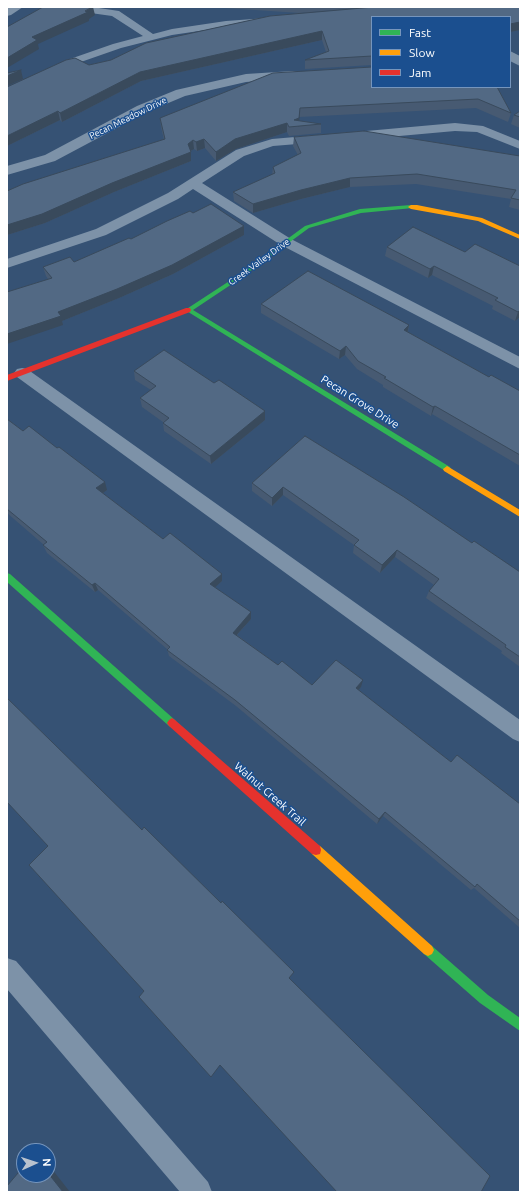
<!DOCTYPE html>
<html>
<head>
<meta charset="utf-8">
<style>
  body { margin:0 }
  #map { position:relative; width:527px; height:1199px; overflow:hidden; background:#365274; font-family:Ubuntu,sans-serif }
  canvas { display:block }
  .frame { position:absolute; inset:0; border:8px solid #fff; pointer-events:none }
  .legend { position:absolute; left:371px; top:16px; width:140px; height:72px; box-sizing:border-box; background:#1b4f8f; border:1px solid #7695bc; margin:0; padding:5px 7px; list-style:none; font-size:12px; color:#fff }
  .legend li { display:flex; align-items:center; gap:8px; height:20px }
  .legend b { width:20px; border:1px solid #7695bc }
  .north { position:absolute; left:16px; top:1143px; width:40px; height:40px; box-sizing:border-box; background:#1b4f8f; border:1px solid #7695bc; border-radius:50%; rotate:87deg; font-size:11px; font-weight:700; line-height:16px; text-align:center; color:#fff }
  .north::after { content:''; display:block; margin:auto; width:14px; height:18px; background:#b9c2ce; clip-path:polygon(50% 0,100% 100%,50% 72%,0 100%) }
</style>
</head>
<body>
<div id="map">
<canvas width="527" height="1199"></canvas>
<div class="frame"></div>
<ul class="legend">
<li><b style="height:5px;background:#30b455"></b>Fast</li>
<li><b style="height:5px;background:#ff9f0a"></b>Slow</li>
<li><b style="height:5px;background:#e5322d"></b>Jam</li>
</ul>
<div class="north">N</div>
</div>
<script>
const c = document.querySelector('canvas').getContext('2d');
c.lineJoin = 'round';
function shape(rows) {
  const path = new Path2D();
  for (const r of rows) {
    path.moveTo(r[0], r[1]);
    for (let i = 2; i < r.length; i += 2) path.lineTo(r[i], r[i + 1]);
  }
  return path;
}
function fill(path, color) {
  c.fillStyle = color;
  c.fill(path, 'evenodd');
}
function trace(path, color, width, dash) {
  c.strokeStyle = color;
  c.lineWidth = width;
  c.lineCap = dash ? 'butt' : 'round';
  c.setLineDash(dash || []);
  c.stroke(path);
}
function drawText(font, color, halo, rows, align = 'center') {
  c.font = font + ' Ubuntu,sans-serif';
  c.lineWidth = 3;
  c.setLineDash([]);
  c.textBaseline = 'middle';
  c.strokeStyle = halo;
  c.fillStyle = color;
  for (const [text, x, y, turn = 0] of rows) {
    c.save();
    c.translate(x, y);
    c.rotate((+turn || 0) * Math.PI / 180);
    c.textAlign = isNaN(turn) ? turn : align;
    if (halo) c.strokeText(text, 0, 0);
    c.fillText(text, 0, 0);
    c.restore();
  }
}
const lane = shape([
  [64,7,92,7,119,11,153,34,172,29,226,21,267,18,272,21,267,24,226,27,172,35,121,48,78,63,7,95,7,88,70,59,113,44,143,36,112,16,69,10,64,7],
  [455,123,483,126,520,141,520,149,477,132,455,131,355,140,351,139,349,136,351,133,355,132,455,123],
  [318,135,322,136,324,139,322,142,273,146,244,156,202,183,291,239,520,357,520,369,281,245,193,189,178,199,106,235,7,268,7,259,96,229,168,193,236,150,272,139,318,135],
  [22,368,27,369,520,720,520,742,513,739,17,377,14,373,17,369,22,368],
  [7,958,16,961,208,1182,212,1192,180,1192,7,989,7,958]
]);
const street = shape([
  [9,7,23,7,11,15,7,16,7,8,9,7],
  [510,51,520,56,520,66,510,61,510,51],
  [293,71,297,72,299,75,297,78,246,82,185,96,147,112,55,161,7,175,7,166,45,155,137,106,176,90,246,74,293,71]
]);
const fast = shape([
  [411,205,414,207,413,208,361,213,309,228,238,280,193,310,450,467,451,469,447,472,185,310,234,278,305,226,360,209,411,205],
  [7,573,10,574,175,720,177,723,175,726,172,728,169,726,7,582,7,573],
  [428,944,432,946,488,995,520,1018,520,1031,480,1003,424,954,422,950,424,946,428,944]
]);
const slow = shape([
  [417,205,482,218,520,235,520,239,478,221,411,209,408,207,411,205,417,205],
  [447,466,520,510,520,517,444,471,443,469,447,466],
  [316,845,320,846,432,946,434,950,432,954,428,956,424,954,312,854,311,850,312,846,316,845]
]);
const jam = shape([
  [186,308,190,308,191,310,190,312,7,381,7,375,186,308],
  [172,718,175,720,320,846,321,850,320,854,316,855,312,854,169,726,167,723,169,720,172,718]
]);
const wall = shape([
  [210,7,372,7,300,13],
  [374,7,520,7,520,30,510,32,510,17,372,17,372,65,305,69,305,60,326,52,322,40,141,81,62,122,60,120,7,146,7,87,66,60,75,58,89,65,111,60,146,43,270,16],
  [497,87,511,113,508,122,476,108,299,117,299,121,321,124,321,133,289,136,287,132,236,149,216,161,205,148,197,151,194,149,191,151,191,161,114,192,45,223,7,235,7,191,164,140,161,127,160,118],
  [520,111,520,128,511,124,514,115],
  [294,137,520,156,520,210,509,207,511,199,416,184,350,187,301,199,253,213,234,201,233,192,272,175,273,167,298,155,293,146],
  [193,213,244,226,244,235,173,274,119,298,62,321,63,325,48,279,46,276,43,267,74,262,131,239],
  [387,247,465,252,520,266,520,317,515,321,492,309,493,306,432,275,428,278,385,256],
  [261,304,409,325,408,332,489,377,520,391,520,466,432,414,431,416,383,387,383,385,357,369,345,355,339,359,261,313],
  [134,371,265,420,211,464,164,431,163,423,163,422,142,407,140,398,151,390,135,380],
  [7,419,23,431,107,490,103,493,163,539,222,581,215,587,251,619,237,635,278,665,312,685,361,687,358,690,451,762,520,804,520,928,474,888,471,890,383,816,377,824,236,706,169,656,167,649,98,590,95,592,47,553,43,545,44,545,7,513],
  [305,436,472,543,520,572,520,667,501,653,502,651,426,598,429,591,434,585,395,557,380,573,353,553,354,545,283,495,272,506,252,491,252,483]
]);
const shadedWall = shape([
  [92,7,93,7,95,15,89,19,89,21,38,44,39,49,7,68,7,58,32,37,85,11],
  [520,22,520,30,510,32,510,24],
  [322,31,322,40,141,81,62,122,60,113,140,72],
  [21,70,23,79,7,86,7,76],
  [300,108,299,127,294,120],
  [58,111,60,120,7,146,7,136],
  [287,123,287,132,236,149,216,161,216,152,235,139],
  [204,139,205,148,197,151,196,142],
  [193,140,194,149,189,152,191,152,191,161,114,192,45,223,7,235,7,225,188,144],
  [350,178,350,187,301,199,253,213,253,204,301,190],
  [244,226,244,235,173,274,119,298,62,321,63,325,7,344,7,334,58,312],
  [434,266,432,275,428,278,430,269],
  [520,310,520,317,515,321,518,312],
  [409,325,407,334,404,330],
  [346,346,345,355,339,359,340,351],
  [435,406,432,414,431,416,433,407],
  [265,411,265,420,211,464,210,456],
  [105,482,107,490,99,496,96,488],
  [283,487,283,495,272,506,272,498],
  [397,550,395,557,380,573,382,565],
  [222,574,222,581,211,591,210,584],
  [95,583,98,590,95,592,92,585],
  [251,612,251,619,233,639,233,633],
  [363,680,361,687,355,694,356,688],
  [385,812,383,816,377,824,379,819],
  [48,1164,70,1192,63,1192,48,1173]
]);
const building = shape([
  [43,7,92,7,85,11,88,12,32,37,37,40,7,58,7,27,43,7],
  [374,7,520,7,520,22,510,24,510,17,372,17,372,56,305,60,329,51,322,31,140,72,60,113,58,111,7,136,7,87,66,60,75,58,89,65,111,60,146,43,270,16,374,7],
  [372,67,372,87,497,87,511,113,478,99,300,108,299,118,294,120,321,124,289,127,287,123,235,139,216,152,204,139,196,142,193,140,188,144,191,152,112,183,42,214,7,225,7,191,23,184,165,139,160,118,273,73,372,67],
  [21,70,7,76,7,73,21,70],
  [520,111,520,117,514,115,520,111],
  [364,131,520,156,520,200,511,198,516,190,417,174,350,178,301,190,253,204,233,192,275,173,273,167,301,153,294,137,364,131],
  [211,204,244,226,172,265,117,289,58,312,61,316,7,334,7,292,52,278,43,267,70,257,74,262,129,238,131,239,167,221,190,211,193,213,211,204],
  [413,227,465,252,475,244,520,266,520,310,518,312,495,300,498,298,434,266,430,269,387,247,413,227],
  [308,271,409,325,404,330,489,377,491,375,520,391,520,455,435,406,433,407,384,378,386,377,358,361,346,346,340,351,261,304,308,271],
  [164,350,214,383,219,380,265,411,210,456,163,423,169,418,140,398,156,386,134,371,164,350],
  [7,419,23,431,29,426,57,448,59,447,105,482,96,488,163,539,170,533,222,574,210,584,251,612,233,633,278,665,282,661,312,685,336,660,363,680,356,688,451,762,457,755,520,804,520,921,477,884,475,887,385,812,379,819,235,700,167,650,170,647,95,583,92,585,43,545,47,542,7,509,7,419],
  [305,436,404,497,472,543,474,541,520,572,520,657,505,647,506,645,429,591,439,579,397,550,382,565,354,545,359,540,283,487,272,498,252,483,305,436],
  [7,698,142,830,144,827,221,903,222,901,294,972,289,978,490,1176,481,1192,337,1192,220,1065,211,1077,139,997,144,991,29,865,48,846,7,802,7,698],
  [24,1166,24,1175,48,1175,48,1173,63,1192,7,1192,7,1186,24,1166]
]);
const farStreetnames = [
  ["Pecan Meadow Drive",128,118,-26],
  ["Creek Valley Drive",259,262,-36]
];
const streetNames = [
  ["Pecan Grove Drive",360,402,32],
  ["Walnut Creek Trail",270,794,41]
];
fill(lane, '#7d92a8');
fill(street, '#7d92a8');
fill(fast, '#30b455');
fill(slow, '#ff9f0a');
fill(jam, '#e5322d');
fill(wall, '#475a72');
fill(shadedWall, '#394a5c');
fill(building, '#526984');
trace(building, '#394a5c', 1);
drawText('9px', '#fff', '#1b4f8f', farStreetnames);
drawText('11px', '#fff', '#1b4f8f', streetNames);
</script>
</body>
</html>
